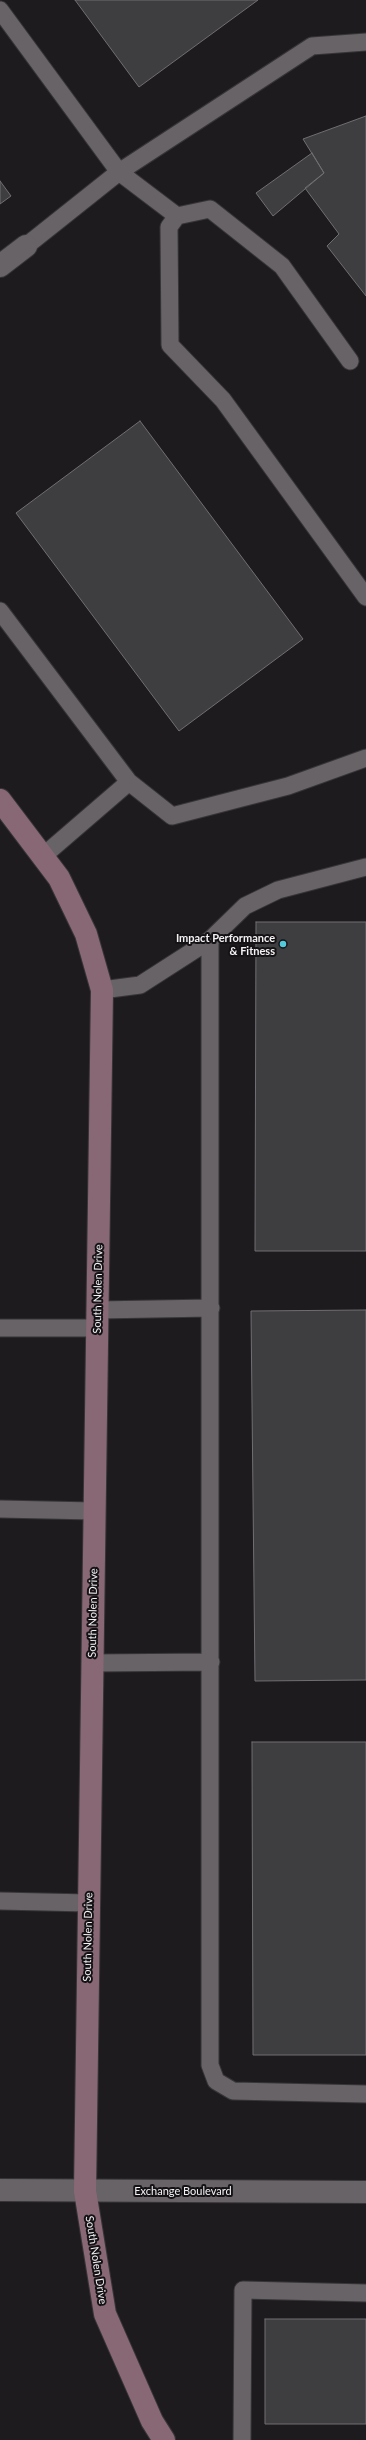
<!DOCTYPE html>
<html>
<head>
<meta charset="utf-8">
<style>
  body { margin:0 }
  canvas { display:block; background:#1e1b1e }
</style>
</head>
<body>
<canvas width="366" height="2440"></canvas>
<script>
const c = document.querySelector('canvas').getContext('2d');
c.lineJoin = 'round';
function fill(path, color) {
  c.fillStyle = color;
  c.fill(path, 'evenodd');
}
function shape(rows) {
  const path = new Path2D();
  for (const r of rows) {
    path.moveTo(r[0], r[1]);
    for (let i = 2; i < r.length; i += 2) path.lineTo(r[i], r[i + 1]);
  }
  return path;
}
function trace(path, color, width, dash) {
  c.strokeStyle = color;
  c.lineWidth = width;
  c.lineCap = dash ? 'butt' : 'round';
  c.setLineDash(dash || []);
  c.stroke(path);
}
function drawText(font, color, halo, rows, align = 'center') {
  c.font = font + ' Lato,sans-serif';
  c.lineWidth = 4;
  c.setLineDash([]);
  c.textBaseline = 'middle';
  c.strokeStyle = halo;
  c.fillStyle = color;
  for (const [text, x, y, turn = 0] of rows) {
    c.save();
    c.translate(x, y);
    c.rotate((+turn || 0) * Math.PI / 180);
    c.textAlign = isNaN(turn) ? turn : align;
    if (halo) c.strokeText(text, 0, 0);
    c.fillText(text, 0, 0);
    c.restore();
  }
}
const building = shape([
  [75,0,258,0,139,87,75,0],
  [366,116,366,296,327,246,339,234,305,188,324,173,303,139,366,116],
  [312,153,324,173,273,216,256,193,312,153],
  [0,181,11,196,0,204,0,181],
  [140,421,303,639,179,731,16,513,140,421],
  [256,922,366,922,366,1251,255,1251,256,922],
  [366,1310,366,1680,255,1681,251,1311,366,1310],
  [252,1742,366,1742,366,2055,253,2055,252,1742],
  [265,2319,366,2319,366,2424,265,2424,265,2319]
]);
const lane = shape([
  [0,10,119,172,26,246],
  [177,216,119,172,312,46,366,42],
  [350,361,282,266,210,209,177,216,169,227,170,345,223,400,366,597],
  [0,611,129,782],
  [42,857,129,782,172,816,288,786,366,758],
  [210,940,210,2065,216,2081,233,2091,366,2094],
  [102,990,140,985,210,940,245,906,278,890,366,867],
  [97,1310,211,1308],
  [0,1328,97,1328],
  [0,1509,94,1511],
  [92,1663,211,1662],
  [0,1901,88,1903],
  [242,2440,243,2290,366,2293]
]);
const street = shape([
  [0,266,26,246],
  [0,2190,366,2192]
]);
const secondary = shape([
  [0,800,59,878,86,934,102,990,85,2191,105,2314,152,2421,164,2440]
]);
const markers = [
  [283,944,4,"#53cadc"]
];
const poiNames = [
  ["Impact Performance",275,938],
  ["& Fitness",275,951]
];
const streetNames = [
  ["South Nolen Drive",98,1289,-89],
  ["South Nolen Drive",93,1613,-89],
  ["South Nolen Drive",88,1937,-89],
  ["Exchange Boulevard",183,2191],
  ["South Nolen Drive",96,2260,81]
];
fill(building, '#3e3d40');
trace(building, '#706e72', 1);
trace(lane, '#373537', 19);
trace(street, '#373537', 24);
trace(secondary, '#373537', 24);
trace(lane, '#676366', 17);
trace(street, '#676366', 22);
trace(secondary, '#896876', 22);
for (const [x, y, r, color] of markers) {
  const dot = new Path2D();
  dot.arc(x, y, r, 0, 2 * Math.PI);
  c.fillStyle = color;
  c.fill(dot);
  trace(dot, '#151215', 1.5);
}
drawText('bold 11px', '#f5f2f4', '#151215', poiNames, 'right');
drawText('11px', '#f5f2f4', '#151215', streetNames);
</script>
</body>
</html>
